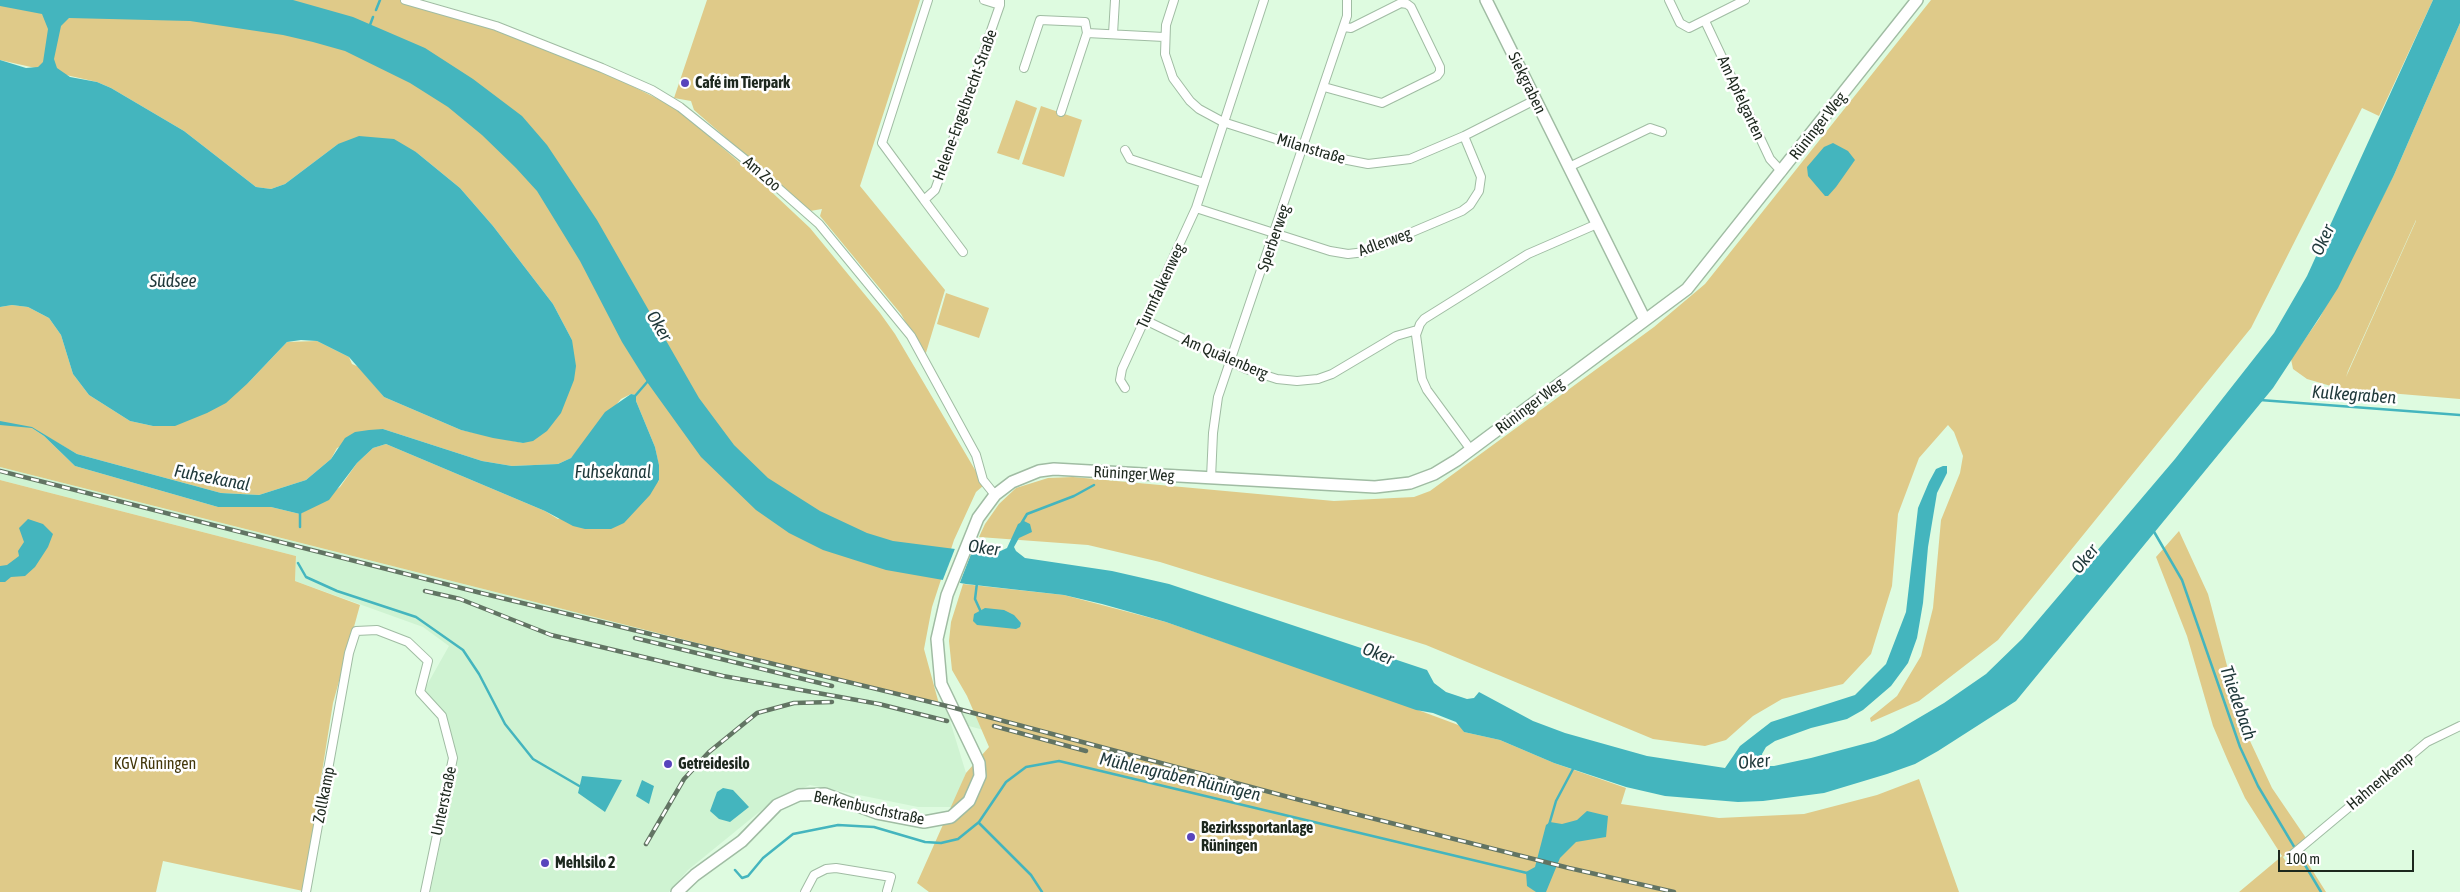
<!DOCTYPE html>
<html>
<head>
<meta charset="utf-8">
<style>
  body { margin:0 }
  #map { position:relative; width:2460px; height:892px; overflow:hidden; background:#defbe0; font-family:"Asap Condensed",sans-serif }
  canvas { display:block }
  .scale { position:absolute; left:2278px; top:850px; width:136px; height:22px; box-sizing:border-box; border:2px solid #1d281e; border-top:0; padding-left:6px; font-size:15px; line-height:18px; white-space:nowrap; color:#1d281e; -webkit-text-stroke:4px #fff; paint-order:stroke }
</style>
</head>
<body>
<div id="map">
<canvas width="2460" height="892"></canvas>
<div class="scale">100 m</div>
</div>
<script>
const c = document.querySelector('canvas').getContext('2d');
c.lineJoin = 'round';
function fill(path, color) {
  c.fillStyle = color;
  c.fill(path, 'evenodd');
}
function shape(rows) {
  const path = new Path2D();
  for (const r of rows) {
    path.moveTo(r[0], r[1]);
    for (let i = 2; i < r.length; i += 2) path.lineTo(r[i], r[i + 1]);
  }
  return path;
}
function trace(path, color, width, dash) {
  c.strokeStyle = color;
  c.lineWidth = width;
  c.lineCap = dash ? 'butt' : 'round';
  c.setLineDash(dash || []);
  c.stroke(path);
}
function drawText(font, color, halo, rows, align = 'center') {
  c.font = font + ' "Asap Condensed",sans-serif';
  c.lineWidth = 5;
  c.setLineDash([]);
  c.textBaseline = 'middle';
  c.strokeStyle = halo;
  c.fillStyle = color;
  for (const [text, x, y, turn = 0] of rows) {
    c.save();
    c.translate(x, y);
    c.rotate((+turn || 0) * Math.PI / 180);
    c.textAlign = isNaN(turn) ? turn : align;
    if (halo) c.strokeText(text, 0, 0);
    c.fillText(text, 0, 0);
    c.restore();
  }
}
const built = shape([
  [0,467,939,704,993,715,995,733,950,721,966,773,953,807,918,807,810,785,769,804,688,870,669,892,430,892,458,758,444,715,423,692,449,646,423,627,295,581,296,556,0,480]
]);
const green = shape([
  [0,0,422,0,614,77,676,108,745,167,810,228,880,313,895,334,984,485,976,492,954,540,932,607,924,649,939,704,0,467,0,307,12,305,28,307,49,318,61,335,73,374,89,395,130,421,153,426,248,383,287,342,317,341,349,357,352,364,359,367,384,397,461,430,523,443,572,340,553,304,493,226,460,188,416,152,338,144,285,184,271,189,256,187,184,131,111,88,97,82,0,60],
  [631,394,636,395,636,401,655,447,659,466,659,481,558,519,545,511,386,444,373,448,357,463,340,487,300,514,271,507,218,507,75,466,44,436,32,428,77,454,221,493,259,495,306,480,331,459,337,448,383,429,482,461,512,466,558,464,571,458,621,399],
  [707,0,920,0,860,186,945,290,925,356,901,314,820,216,822,209,810,211,694,110,691,101,674,98],
  [1931,0,2433,0,2379,116,2362,108,2251,328,1998,640,1919,701,1871,722,1870,718,1897,696,1921,656,1933,608,1941,520,1960,473,1963,456,1954,432,1948,425,1919,458,1898,514,1892,586,1871,654,1843,684,1782,699,1753,716,1726,740,1705,746,1653,739,1426,645,1160,562,1088,545,979,537,985,524,999,504,1016,488,1048,478,1073,477,1334,501,1414,497,1430,491,1654,327,1705,284],
  [2460,23,2460,399,2341,389,2307,379,2293,369,2291,359,2319,319,2394,175],
  [2416,220,2416,221,2346,377,2348,371],
  [1016,100,1037,108,1019,160,997,153],
  [1041,106,1082,120,1064,177,1022,164],
  [946,293,989,308,979,338,937,324],
  [0,480,296,556,295,581,360,605,333,703,303,891,163,861,156,892,0,892],
  [2179,531,2208,594,2243,726,2272,788,2306,838,2283,857,2288,865,2302,854,2326,892,2239,892,2282,856,2245,798,2228,761,2213,726,2187,636,2156,557],
  [963,584,1064,595,1166,622,1375,694,1461,726,1464,732,1500,740,1554,763,1626,788,1621,804,1719,818,1804,814,1877,795,1919,779,1959,892,929,892,917,883,966,773,989,747,967,696,952,670,949,641,951,622]
]);
const water = shape([
  [0,0,293,0,353,17,425,48,473,79,522,116,547,145,597,220,699,398,734,445,768,478,820,511,867,533,893,541,994,554,1007,548,1018,524,1024,521,1030,524,1032,532,1019,538,1014,547,1016,551,1025,558,1112,571,1169,584,1427,670,1434,683,1446,692,1467,699,1474,698,1479,692,1533,721,1565,733,1647,756,1725,768,1740,746,1771,722,1855,695,1886,664,1906,612,1918,508,1929,482,1936,469,1943,466,1947,466,1947,473,1937,493,1928,547,1923,603,1917,638,1908,663,1891,686,1863,710,1847,719,1811,728,1775,741,1766,747,1762,754,1763,763,1767,766,1774,766,1811,758,1875,741,1893,733,1944,703,1986,674,2022,639,2175,459,2274,333,2307,276,2433,0,2460,0,2460,23,2394,175,2338,288,2319,318,2273,388,2016,701,1938,751,1915,764,1887,774,1824,793,1763,801,1738,802,1665,796,1626,787,1554,763,1500,740,1464,732,1456,722,1433,713,1416,710,1166,622,1102,604,1064,595,966,584,886,570,823,550,789,533,756,510,701,457,647,382,622,342,580,261,537,191,516,168,482,135,448,107,410,83,345,51,313,42,283,35,190,21,69,18,61,26,54,59,57,68,70,77,97,82,111,88,184,131,256,187,271,189,285,184,338,144,359,136,394,139,416,152,460,188,493,226,553,304,572,340,576,366,574,380,561,413,547,431,533,441,523,443,493,438,461,430,384,397,349,357,317,341,301,340,287,342,248,383,226,403,207,413,175,426,153,426,130,421,89,395,73,374,61,335,49,318,28,307,12,305,0,307,0,60,26,68,38,67,43,62,48,29,42,14,0,6],
  [1833,143,1848,151,1855,160,1836,187,1828,196,1825,196,1808,176,1807,167,1824,147],
  [631,394,636,395,636,401,655,447,659,465,659,480,650,495,624,523,611,529,585,529,573,526,545,511,386,444,373,448,357,463,329,500,300,514,271,507,218,507,75,466,44,436,32,428,0,425,0,421,32,427,77,454,221,493,259,495,306,480,331,459,345,438,355,432,369,430,383,429,482,461,512,466,558,464,571,458,605,412],
  [28,519,43,524,53,534,48,547,35,567,25,576,11,577,5,582,0,582,0,566,7,565,19,556,18,551,24,542,19,528],
  [985,608,1004,610,1014,615,1021,623,1020,627,1016,629,977,625,973,621,974,614],
  [582,776,622,780,605,812,578,793],
  [642,780,654,786,649,804,636,796],
  [723,788,733,790,749,807,730,822,719,819,710,811,717,792],
  [1587,811,1608,816,1606,837,1576,842,1560,858,1546,892,1536,892,1527,886,1526,872,1535,867,1546,825,1550,822,1562,824,1577,820]
]);
const pier = shape([
  [956,546,973,549,959,585,942,582]
]);
const stream = shape([
  [376,10,380,0],
  [370,25,373,17],
  [635,396,648,381],
  [2260,400,2460,415],
  [1021,524,1027,514,1074,496,1094,485],
  [300,527,300,511],
  [2153,530,2182,580,2240,747,2258,786,2321,892],
  [298,563,306,577,337,591,416,617,463,650,479,674,505,724,533,759,581,787],
  [977,583,975,599,980,610],
  [979,823,1031,875,1042,892],
  [1549,825,1556,801,1573,769],
  [735,870,742,878,748,876,763,858,793,834,838,825,874,827,925,842,941,843,958,839,979,822,1006,782,1026,767,1059,761,1527,873]
]);
const street = shape([
  [405,0,496,26,602,68,652,90,680,107,752,165,819,224,911,336,976,455,983,480,995,495],
  [984,0,1000,5],
  [1174,0,1166,25,1165,54,1173,78,1190,101,1199,109,1223,122,1332,157,1368,164,1410,159,1464,136,1535,100],
  [1669,0,1680,23,1689,28,1745,0],
  [1705,21,1770,159,1782,172],
  [1113,34,1115,0],
  [1024,68,1040,20,1085,22,1087,33,1164,37],
  [1324,87,1382,103,1437,76,1440,72,1440,67,1411,7,1407,4,1401,3,1351,28,1344,27],
  [1061,112,1087,33],
  [1125,150,1130,159,1204,183],
  [1569,167,1650,128,1662,132],
  [924,200,882,143,928,0],
  [1196,208,1330,251,1348,254,1365,252,1462,211,1470,205,1479,191,1481,177,1464,136],
  [963,252,924,200,935,190,948,154,1000,5,1000,0],
  [1145,320,1246,369,1277,379,1297,381,1318,379,1332,374,1396,336,1417,330],
  [1125,388,1120,380,1122,369,1196,208,1264,0],
  [1471,450,1427,390,1422,379,1416,335,1420,324,1424,319,1528,254,1597,224],
  [1211,478,1213,433,1218,397,1347,16,1347,0],
  [2293,854,2427,742,2460,726],
  [306,892,349,653,356,631,377,630,408,642,428,661,420,692,442,716,453,758,425,892],
  [805,892,814,875,826,869,836,868,891,877,887,891]
]);
const secondary = shape([
  [1486,0,1645,320],
  [677,892,695,875,742,841,777,805,799,795,825,794,877,813,924,822,951,817,969,801,980,776,979,763,941,684,937,639,947,595,978,518,995,495,1012,482,1039,471,1054,469,1375,487,1410,483,1434,474,1457,460,1687,289,1917,0]
]);
const rail = shape([
  [0,471,481,593,951,707,1296,799,1569,868,1674,892],
  [425,591,460,599,551,635,723,676,879,704,947,721],
  [635,638,832,686],
  [994,726,1086,751],
  [646,844,684,779,709,752,757,713,794,703,832,702]
]);
const markers = [
  [685,83,5,"#5844bc"],
  [668,764,5,"#5844bc"],
  [1191,837,5,"#5844bc"],
  [545,863,5,"#5844bc"]
];
const poiNames = [
  ["Café im Tierpark",695,83],
  ["Getreidesilo",678,764],
  ["Bezirkssportanlage",1201,828],
  ["Rüningen",1201,846],
  ["Mehlsilo 2",555,863]
];
const streetNames = [
  ["Siekgraben",1527,83,64],
  ["Am Apfelgarten",1741,98,65],
  ["Helene-Engelbrecht-Straße",965,105,-70],
  ["Rüninger Weg",1818,126,-52],
  ["Milanstraße",1311,149,17],
  ["Am Zoo",762,174,41],
  ["Sperberweg",1274,238,-71],
  ["Adlerweg",1385,242,-20],
  ["Turmfalkenweg",1161,286,-65],
  ["Am Quälenberg",1225,357,23],
  ["Rüninger Weg",1530,406,-37],
  ["Rüninger Weg",1134,474,3],
  ["Hahnenkamp",2380,781,-40],
  ["Zollkamp",324,795,-79],
  ["Unterstraße",444,801,-78],
  ["Berkenbuschstraße",869,808,12]
];
const parkNames = [
  ["KGV Rüningen",155,764]
];
const waterNames = [
  ["Oker",2323,240,-65],
  ["Südsee",173,281],
  ["Oker",659,326,59],
  ["Kulkegraben",2354,395,4],
  ["Fuhsekanal",613,472],
  ["Fuhsekanal",212,478,11],
  ["Oker",984,548,8],
  ["Oker",2085,559,-51],
  ["Oker",1378,654,22],
  ["Thiedebach",2238,703,71],
  ["Oker",1754,762,-5],
  ["Mühlengraben Rüningen",1180,777,13]
];
fill(built, '#cff3d2');
fill(green, '#dfca89');
fill(water, '#44b5be');
fill(pier, '#defbe0');
trace(stream, '#44b5be', 2.5);
trace(street, '#a0bca3', 10);
trace(secondary, '#a0bca3', 14);
trace(street, '#fff', 8);
trace(secondary, '#fff', 11);
trace(rail, '#627463', 4.5);
trace(rail, '#fff', 2.5, [8]);
for (const [x, y, r, color] of markers) {
  const dot = new Path2D();
  dot.arc(x, y, r, 0, 2 * Math.PI);
  c.fillStyle = color;
  c.fill(dot);
  trace(dot, '#fff', 2);
}
drawText('bold 16px', '#1d281e', '#fff', poiNames, 'left');
drawText('16px', '#1d281e', '#fff', streetNames);
drawText('16px', '#43370a', '#fff', parkNames);
drawText('italic 18px', '#1f383a', '#fff', waterNames);
</script>
</body>
</html>
